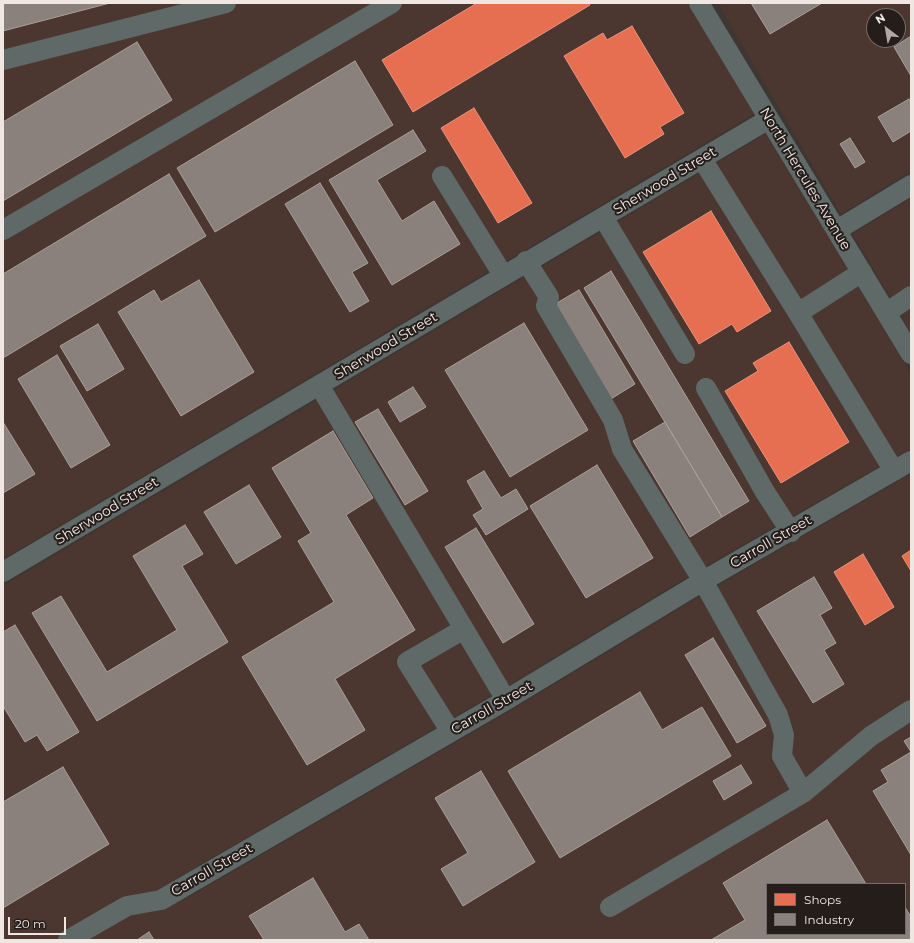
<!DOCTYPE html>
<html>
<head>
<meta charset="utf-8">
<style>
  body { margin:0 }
  #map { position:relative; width:914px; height:943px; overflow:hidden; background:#3e3633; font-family:Montserrat,sans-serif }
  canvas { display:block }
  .frame { position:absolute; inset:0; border:4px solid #f0e6e2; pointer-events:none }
  .legend { position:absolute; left:766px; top:883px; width:140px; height:52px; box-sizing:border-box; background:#241d1a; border:1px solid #766d6a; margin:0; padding:5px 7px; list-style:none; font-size:12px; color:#f0e6e2 }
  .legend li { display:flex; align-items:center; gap:8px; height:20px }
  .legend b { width:20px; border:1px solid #766d6a }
  .north { position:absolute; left:866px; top:8px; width:40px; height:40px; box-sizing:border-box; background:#241d1a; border:1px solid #766d6a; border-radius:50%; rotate:329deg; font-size:11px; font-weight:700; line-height:16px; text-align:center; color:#f0e6e2 }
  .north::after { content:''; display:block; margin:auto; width:14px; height:18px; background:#b2a8a5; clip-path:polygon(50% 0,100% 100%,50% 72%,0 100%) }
  .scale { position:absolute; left:8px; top:917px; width:58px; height:18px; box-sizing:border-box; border:2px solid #f0e6e2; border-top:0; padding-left:5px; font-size:12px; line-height:14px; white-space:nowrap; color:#f0e6e2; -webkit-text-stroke:3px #241d1a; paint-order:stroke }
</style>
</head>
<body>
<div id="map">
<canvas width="914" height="943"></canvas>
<div class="frame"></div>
<ul class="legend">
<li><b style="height:11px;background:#e76f51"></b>Shops</li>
<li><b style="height:11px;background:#8a817c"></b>Industry</li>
</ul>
<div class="north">N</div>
<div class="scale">20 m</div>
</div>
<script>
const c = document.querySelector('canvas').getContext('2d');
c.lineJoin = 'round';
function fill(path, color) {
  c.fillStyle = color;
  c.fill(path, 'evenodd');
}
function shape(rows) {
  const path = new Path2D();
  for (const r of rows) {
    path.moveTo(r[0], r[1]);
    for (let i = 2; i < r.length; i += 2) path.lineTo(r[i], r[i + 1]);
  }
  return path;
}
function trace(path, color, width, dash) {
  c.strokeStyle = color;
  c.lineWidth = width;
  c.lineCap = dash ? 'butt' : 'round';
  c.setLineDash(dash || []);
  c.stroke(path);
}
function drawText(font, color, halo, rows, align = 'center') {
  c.font = font + ' Montserrat,sans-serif';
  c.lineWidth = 4;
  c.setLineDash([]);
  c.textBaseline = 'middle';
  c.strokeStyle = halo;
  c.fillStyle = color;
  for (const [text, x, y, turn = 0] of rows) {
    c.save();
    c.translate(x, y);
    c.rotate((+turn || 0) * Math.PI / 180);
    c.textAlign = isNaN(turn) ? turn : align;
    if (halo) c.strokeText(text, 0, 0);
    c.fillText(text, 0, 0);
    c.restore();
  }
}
const built = shape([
  [3,3,687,3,754,114,3,559],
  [718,3,911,3,911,171,841,214],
  [874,16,898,16,898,40,874,40],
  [766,134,911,374,911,448,697,571,500,690,172,881,184,900,512,710,709,591,911,474,911,940,3,940,3,586],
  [767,884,905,884,905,934,767,934],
  [911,198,911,333,853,234]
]);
const shops = shape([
  [477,3,589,3,590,5,413,112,382,60,477,3],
  [632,26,684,113,660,127,664,134,625,158,564,56,603,33,607,40,632,26],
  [474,108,532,203,498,223,441,128,474,108],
  [711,211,771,311,737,332,732,324,699,344,643,252,711,211],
  [789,342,849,442,781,483,725,391,758,371,753,363,789,342],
  [911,550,911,571,902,556,911,550],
  [863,554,894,607,865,625,834,572,863,554]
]);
const industry = shape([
  [3,3,110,3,3,31,3,3],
  [751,3,822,3,770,34,751,3],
  [911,36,911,76,894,47,911,36],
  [137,42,172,100,3,201,3,122,137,42],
  [355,61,393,125,215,232,177,168,355,61],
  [909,99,911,103,911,131,893,142,878,117,909,99],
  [413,130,426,151,377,180,402,221,434,201,460,244,392,285,329,180,413,130],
  [850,138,865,162,855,168,840,144,850,138],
  [169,174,206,236,3,358,3,274,169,174],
  [320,183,368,263,352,272,369,301,350,312,285,204,320,183],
  [611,271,749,501,722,517,584,288,611,271],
  [199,280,254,372,181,416,118,312,154,290,161,302,199,280],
  [579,290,635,384,606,402,550,307,579,290],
  [524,323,588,430,510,477,445,370,524,323],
  [98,324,124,369,87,391,60,346,98,324],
  [57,355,110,445,71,468,18,379,57,355],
  [413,387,426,407,400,422,388,402,413,387],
  [378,409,428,491,405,505,355,422,378,409],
  [3,422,35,474,3,493,3,422],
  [665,422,722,517,690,537,633,441,665,422],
  [333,431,373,498,346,515,415,630,335,679,365,730,307,765,242,657,334,602,298,541,311,533,272,468,333,431],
  [597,465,653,558,586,598,530,506,597,465],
  [484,471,501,498,516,489,528,509,486,535,473,515,483,509,467,481,484,471],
  [249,485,281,537,236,564,204,512,249,485],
  [185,525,203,554,182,566,228,642,97,721,32,613,61,596,107,672,177,630,133,556,185,525],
  [476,528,534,624,503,643,445,547,476,528],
  [814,577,832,608,820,615,836,643,824,650,844,684,813,703,757,611,814,577],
  [15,625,79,732,47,751,37,735,25,742,3,706,3,632,15,625],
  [713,638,766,726,737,743,685,655,713,638],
  [640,692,662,730,702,707,731,756,560,858,508,771,640,692],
  [911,737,911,855,873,791,888,782,881,770,911,752,904,741,911,737],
  [741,765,752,783,724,800,713,781,741,765],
  [63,767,109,844,3,908,3,802,63,767],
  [481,771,535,862,463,906,441,869,468,853,435,798,481,771],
  [827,820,866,884,767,884,767,934,905,934,905,907,911,917,911,940,711,940,745,920,723,883,827,820],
  [313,878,345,932,359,924,369,940,264,940,249,916,313,878],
  [149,932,154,940,137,940,149,932]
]);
const minor = shape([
  [699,3,911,354],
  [3,60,226,3],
  [702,159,798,313,862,272],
  [442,176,503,275],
  [603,217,685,354],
  [3,230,392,3],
  [837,230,911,185],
  [526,261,549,297,546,306,613,420,622,449,703,581,778,715,784,735,782,756,803,793],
  [798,313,894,471],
  [886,313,911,296],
  [319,385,464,629],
  [706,388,765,492,791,532],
  [3,572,769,119],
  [451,732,407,662,464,629,506,700],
  [610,907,803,793,871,736,911,710],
  [68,940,127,906,161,900,506,700,703,581,911,461]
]);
const streetNames = [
  ["North Hercules Avenue",805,179,59],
  ["Sherwood Street",665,181,-31],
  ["Sherwood Street",386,346,-31],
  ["Sherwood Street",107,511,-31],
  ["Carroll Street",771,542,-30],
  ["Carroll Street",492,708,-30],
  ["Carroll Street",212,870,-30]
];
fill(built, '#4c3730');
fill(shops, '#e76f51');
trace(shops, '#ea937c', 1);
fill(industry, '#8a817c');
trace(industry, '#a99f9b', 1);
trace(minor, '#5e6968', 20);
drawText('14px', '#f0e6e2', '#241d1a', streetNames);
</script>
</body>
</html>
